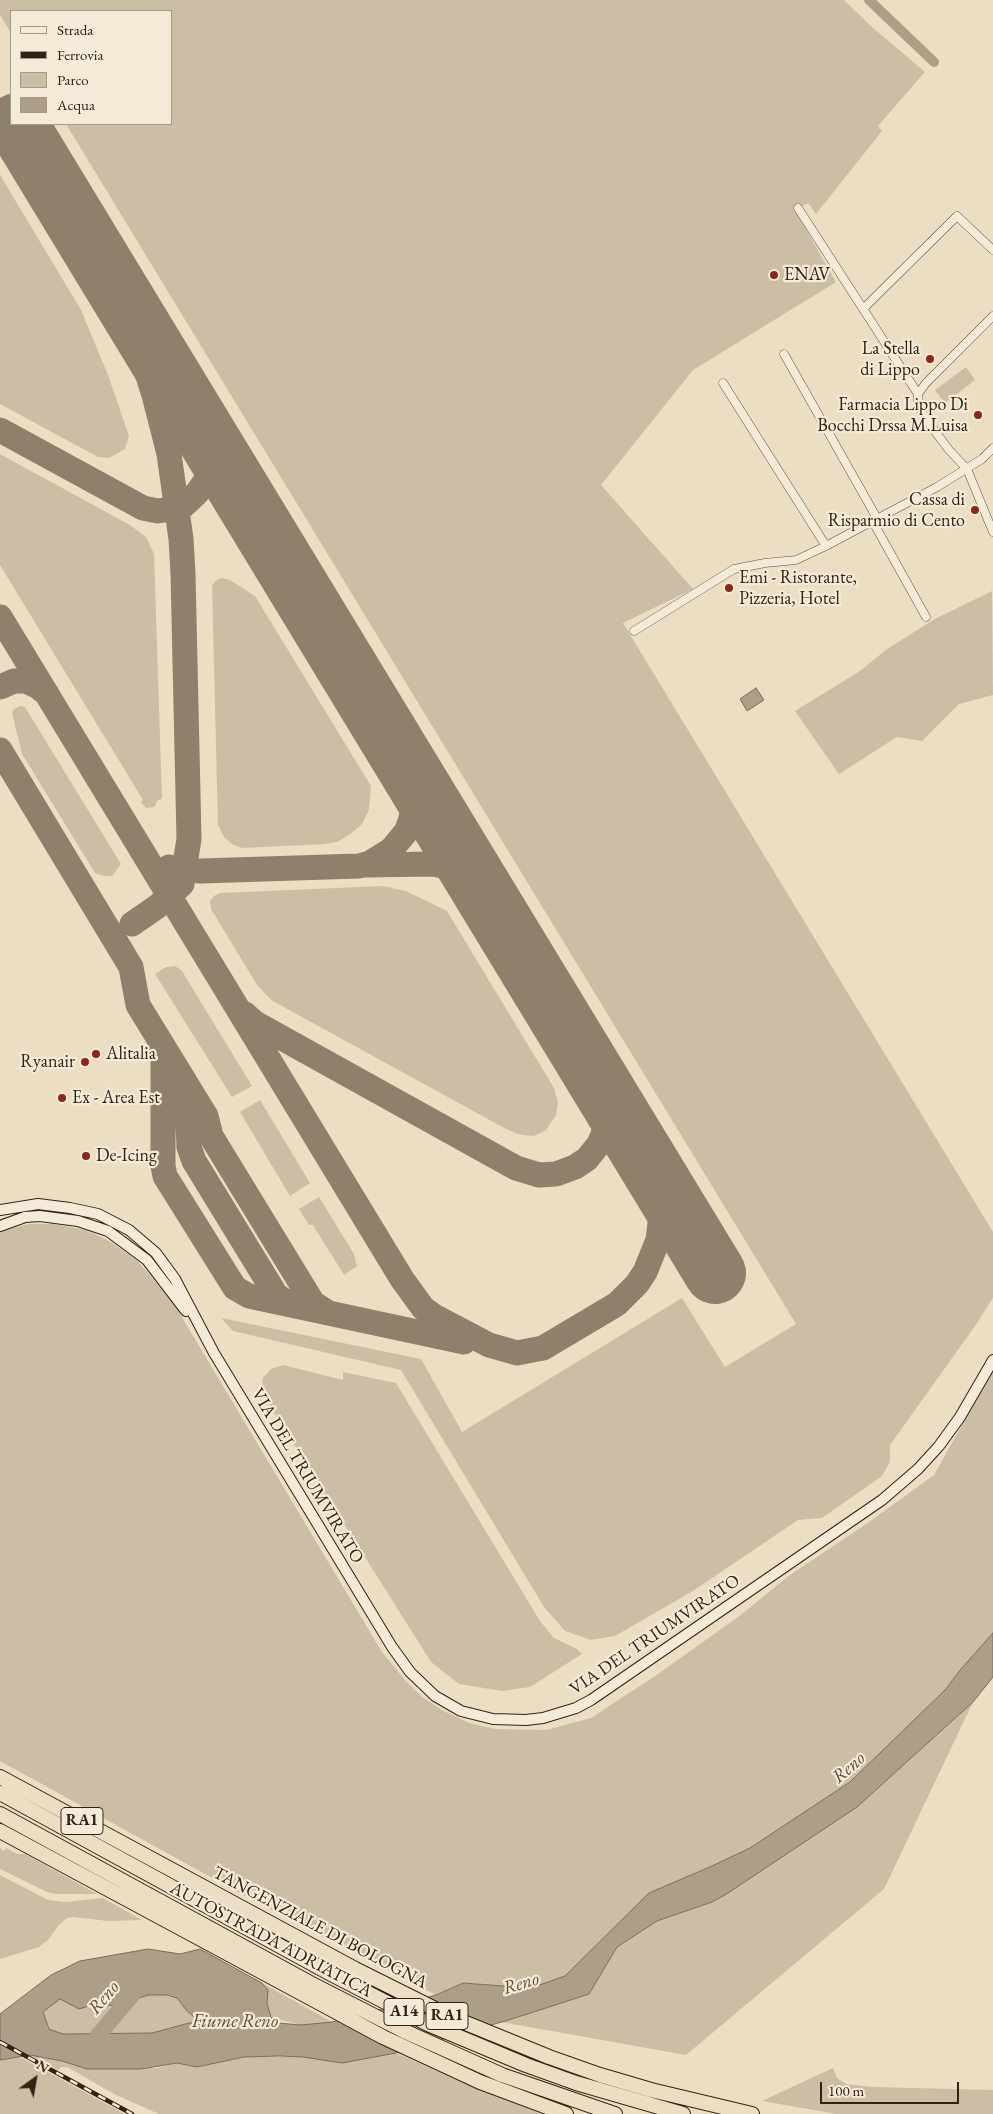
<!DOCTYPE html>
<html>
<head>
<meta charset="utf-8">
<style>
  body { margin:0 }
  #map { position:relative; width:993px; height:2114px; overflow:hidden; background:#ecdec3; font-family:"EB Garamond",serif }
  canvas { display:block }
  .legend { position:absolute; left:10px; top:10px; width:162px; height:115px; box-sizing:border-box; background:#f3ead8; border:1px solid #a69a89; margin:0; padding:6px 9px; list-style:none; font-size:15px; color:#322213 }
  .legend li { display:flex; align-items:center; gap:10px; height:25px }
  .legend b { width:25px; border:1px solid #a69a89 }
  .north { position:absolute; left:10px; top:2054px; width:50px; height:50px; -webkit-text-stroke:4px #f3ead8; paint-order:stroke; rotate:32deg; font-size:14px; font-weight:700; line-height:20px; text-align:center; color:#322213 }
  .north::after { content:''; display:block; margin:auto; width:18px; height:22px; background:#322213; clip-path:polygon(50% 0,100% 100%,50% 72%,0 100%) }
  .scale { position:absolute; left:820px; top:2082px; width:139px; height:22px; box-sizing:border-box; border:2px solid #322213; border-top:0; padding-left:6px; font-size:15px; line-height:18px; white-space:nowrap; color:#322213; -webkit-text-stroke:4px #f3ead8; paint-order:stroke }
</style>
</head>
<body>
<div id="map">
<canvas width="993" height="2114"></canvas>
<ul class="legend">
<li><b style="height:6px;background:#f3ead8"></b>Strada</li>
<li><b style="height:6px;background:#322213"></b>Ferrovia</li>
<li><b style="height:14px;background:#ccbea5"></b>Parco</li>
<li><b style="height:14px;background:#ad9e87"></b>Acqua</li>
</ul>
<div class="north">N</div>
<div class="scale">100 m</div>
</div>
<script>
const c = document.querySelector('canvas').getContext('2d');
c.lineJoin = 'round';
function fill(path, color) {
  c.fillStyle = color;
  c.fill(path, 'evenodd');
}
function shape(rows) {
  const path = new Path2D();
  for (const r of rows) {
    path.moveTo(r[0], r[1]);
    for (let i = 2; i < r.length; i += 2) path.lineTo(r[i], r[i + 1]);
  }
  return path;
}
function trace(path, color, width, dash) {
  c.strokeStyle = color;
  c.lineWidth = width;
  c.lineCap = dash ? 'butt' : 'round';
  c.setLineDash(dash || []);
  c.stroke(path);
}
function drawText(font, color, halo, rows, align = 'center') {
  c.font = font + ' "EB Garamond",serif';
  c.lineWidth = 4.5;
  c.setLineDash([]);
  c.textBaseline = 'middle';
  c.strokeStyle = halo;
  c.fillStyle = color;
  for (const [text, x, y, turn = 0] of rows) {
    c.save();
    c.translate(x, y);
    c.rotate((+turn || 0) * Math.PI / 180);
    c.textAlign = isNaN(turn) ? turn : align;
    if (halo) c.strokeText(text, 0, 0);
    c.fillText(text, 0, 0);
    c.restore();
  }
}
const green = shape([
  [0,0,844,0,871,26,925,72,878,126,882,131,816,214,808,203,795,210,836,282,693,370,601,485,693,589,623,623,993,1232,993,1298,975,1326,890,1445,890,1462,882,1476,822,1518,798,1520,693,1591,615,1636,591,1640,565,1631,544,1607,401,1370,233,1331,221,1318,421,1359,462,1432,682,1298,725,1367,796,1324,66,124,171,124,171,11,11,11,11,33,0,15],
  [0,175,81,310,108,375,129,436,125,449,109,458,98,457,0,404],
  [966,367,975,380,945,403,935,390],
  [0,454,130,525,146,537,154,554,162,799,158,800,154,807,146,808,141,802,143,800,0,565],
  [222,578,230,580,255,596,371,786,369,810,362,824,349,835,337,842,325,844,242,848,232,844,224,837,218,825,212,586,215,581],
  [992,591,993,695,959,704,922,741,897,737,839,774,795,711,860,671,887,649,933,620],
  [20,706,25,707,121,864,112,876,104,876,95,873,22,754,12,713,14,709],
  [383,886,406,891,447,911,554,1088,558,1102,556,1115,546,1130,534,1136,521,1135,506,1129,271,1000,257,985,211,909,210,901,214,896,220,893],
  [175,966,182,971,252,1086,232,1097,155,974,166,967],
  [260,1100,310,1183,290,1196,240,1112],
  [319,1197,354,1254,357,1266,344,1275,313,1225,309,1225,299,1209],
  [29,1224,53,1224,86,1230,111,1242,137,1260,174,1304,382,1652,405,1680,422,1697,444,1711,469,1723,496,1729,546,1730,591,1718,658,1674,738,1617,790,1575,869,1522,934,1475,993,1370,993,1633,961,1669,945,1690,850,1782,750,1848,712,1866,649,1893,565,1976,531,1988,463,1983,436,1995,254,1901,0,1761,0,1231],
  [283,1365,343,1380,343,1372,396,1383,540,1621,554,1638,577,1649,582,1654,530,1687,502,1691,459,1684,431,1662,261,1392,263,1378,271,1369],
  [973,1702,884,1889,686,2055,501,2022,589,1994,617,1947,657,1921,712,1902,857,1807],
  [0,1848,4,1851,6,1848,17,1854,25,1854,97,1894,56,1894,47,1892,0,1869],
  [0,1875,48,1900,66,1902,103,1898,142,1920,108,1921,73,1917,67,1918,59,1925,48,1940,39,1947,0,1959],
  [262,1983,332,2022,301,2025,271,2017],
  [148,1995,167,1995,177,1998,187,2011,199,2021,197,2023,189,2023,152,2033,63,2034,49,2029,43,2012,60,1999,79,2009,95,2004,118,2006],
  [396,2053,463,2083,543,2114,159,2114,116,2095,67,2067,61,2067,58,2070,30,2055,62,2061,87,2069,95,2069,157,2068,177,2063,197,2067,244,2057,303,2057,354,2061],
  [20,2057,125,2114,0,2114,0,2060],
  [833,2068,837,2078,846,2084,873,2087,993,2090,993,2114,837,2114,762,2101]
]);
const water = shape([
  [756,688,764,700,747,711,740,699,756,688],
  [993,1633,993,1677,973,1702,857,1807,725,1895,712,1902,657,1921,617,1947,589,1994,515,2018,396,2053,342,2063,303,2057,280,2056,244,2057,197,2067,177,2063,141,2069,87,2069,62,2061,30,2055,0,2060,0,2014,51,1975,80,1961,148,1949,180,1954,200,1949,262,1983,268,1990,267,2003,271,2017,278,2023,301,2025,332,2022,436,1995,463,1983,531,1988,565,1976,649,1893,712,1866,750,1848,850,1782,945,1690,961,1669,993,1633],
  [148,1995,167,1995,177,1998,187,2011,199,2021,197,2023,189,2023,152,2033,63,2034,49,2029,43,2012,60,1999,79,2009,95,2004,118,2006,148,1995]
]);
const canal = shape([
  [869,0,934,62]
]);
const river = shape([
  [86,2050,138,1988]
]);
const taxiway = shape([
  [108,273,136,339,154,395,169,454,181,539,183,573,189,839,184,870,170,895],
  [0,430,143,508,158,511,178,508,183,506,197,493,206,480,210,456,205,433],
  [0,617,402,1279,423,1308,434,1316,489,1345,517,1353,543,1348,617,1304,637,1284,645,1272,658,1240,661,1215,660,1200,650,1165],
  [0,687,14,681,26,681,37,686,47,694],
  [0,750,131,967,138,1005,206,1116,211,1136,313,1303,327,1312],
  [366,865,432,864,443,866,462,873,472,880,486,895],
  [169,867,184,870,201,871,359,866,370,863,391,850,406,832,410,822,415,801,414,793,412,778,406,763],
  [132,924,158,906,182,884],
  [245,1014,255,1023,516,1168,539,1175,556,1174,575,1167,587,1159,599,1144,607,1125,608,1113,606,1096,602,1086],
  [161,1044,163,1057,163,1166,165,1176,235,1288,249,1296,464,1342],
  [186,1085,189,1147,194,1161,276,1295,289,1304]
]);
const runway = shape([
  [17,124,715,1273]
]);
const street = shape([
  [798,208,918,394,918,405,928,422,949,450,967,469,993,532],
  [863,309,957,216,993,250],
  [784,354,878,520],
  [723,383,826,546],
  [918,394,926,383,993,316],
  [873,522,926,617],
  [634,631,734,569,765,563,796,560,826,546,937,487,982,459,993,448]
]);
const secondary = shape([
  [0,1210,38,1204,70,1208,98,1214,129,1230,156,1253,175,1279,214,1353,392,1647,410,1672,435,1696,461,1711,493,1719,526,1720,543,1718,576,1708,591,1700,882,1500,918,1469,939,1446,960,1417,993,1360],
  [0,1226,25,1217,40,1216,78,1221,108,1231,147,1260,186,1311]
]);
const highway = shape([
  [0,1777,355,1969,451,2017,549,2057,600,2075,651,2090,752,2114],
  [0,1793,333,1975,428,2024,526,2065,576,2083,683,2114],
  [0,1814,310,1983,404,2031,502,2075,615,2114],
  [0,1831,383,2037,480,2082,566,2114]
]);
const rail = shape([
  [0,2042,132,2114]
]);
const markers = [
  [774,275,5,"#8f2418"],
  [930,359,5,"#8f2418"],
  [978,415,5,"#8f2418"],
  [975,510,5,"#8f2418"],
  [729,588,5,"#8f2418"],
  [96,1054,5,"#8f2418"],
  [85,1062,5,"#8f2418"],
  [62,1098,5,"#8f2418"],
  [86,1156,5,"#8f2418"]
];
const shields = [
  [82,1821,42],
  [404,2012,40],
  [447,2016,42]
];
const shieldNames = [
  ["RA1",82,1821],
  ["A14",404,2012],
  ["RA1",447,2016]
];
const poiNames = [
  ["ENAV",784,275],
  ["La Stella",920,349,"right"],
  ["di Lippo",920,370,"right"],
  ["Farmacia Lippo Di",968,405,"right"],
  ["Bocchi Drssa M.Luisa",968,426,"right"],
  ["Cassa di",965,500,"right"],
  ["Risparmio di Cento",965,521,"right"],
  ["Emi - Ristorante,",739,578],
  ["Pizzeria, Hotel",739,599],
  ["Alitalia",106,1054],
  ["Ryanair",75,1062,"right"],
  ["Ex - Area Est",72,1098],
  ["De-Icing",96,1156]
];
const streetNames = [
  ["VIA DEL TRIUMVIRATO",307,1476,59],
  ["VIA DEL TRIUMVIRATO",655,1635,-34],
  ["TANGENZIALE DI BOLOGNA",320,1928,28],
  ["AUTOSTRADA ADRIATICA",271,1940,28]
];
const waterNames = [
  ["Reno",849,1768,-41],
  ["Reno",521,1984,-17],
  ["Reno",104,1998,-50],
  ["Fiume Reno",235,2022]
];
fill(green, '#ccbea5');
fill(water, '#ad9e87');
trace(water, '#7c6c59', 1);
trace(canal, '#ad9e87', 10);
trace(river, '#ad9e87', 16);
trace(taxiway, '#8f806b', 25);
trace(runway, '#8f806b', 62);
trace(street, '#60513f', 9);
trace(secondary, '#322213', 12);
trace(highway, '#322213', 16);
trace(street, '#f3ead8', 8);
trace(secondary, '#f3ead8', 10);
trace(highway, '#ecdec3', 14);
trace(rail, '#322213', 4.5);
trace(rail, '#f3ead8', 2.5, [8]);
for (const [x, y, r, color] of markers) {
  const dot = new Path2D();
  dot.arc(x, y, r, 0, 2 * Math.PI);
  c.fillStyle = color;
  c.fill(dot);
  trace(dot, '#f3ead8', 2);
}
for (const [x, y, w] of shields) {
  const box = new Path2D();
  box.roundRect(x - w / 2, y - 13.5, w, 27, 4);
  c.fillStyle = '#f3ead8';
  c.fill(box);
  trace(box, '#322213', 1);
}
drawText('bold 16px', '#322213', null, shieldNames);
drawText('18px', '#322213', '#f3ead8', poiNames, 'left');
drawText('18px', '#322213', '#f3ead8', streetNames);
drawText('italic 19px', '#5d4d3c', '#f3ead8', waterNames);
</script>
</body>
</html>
